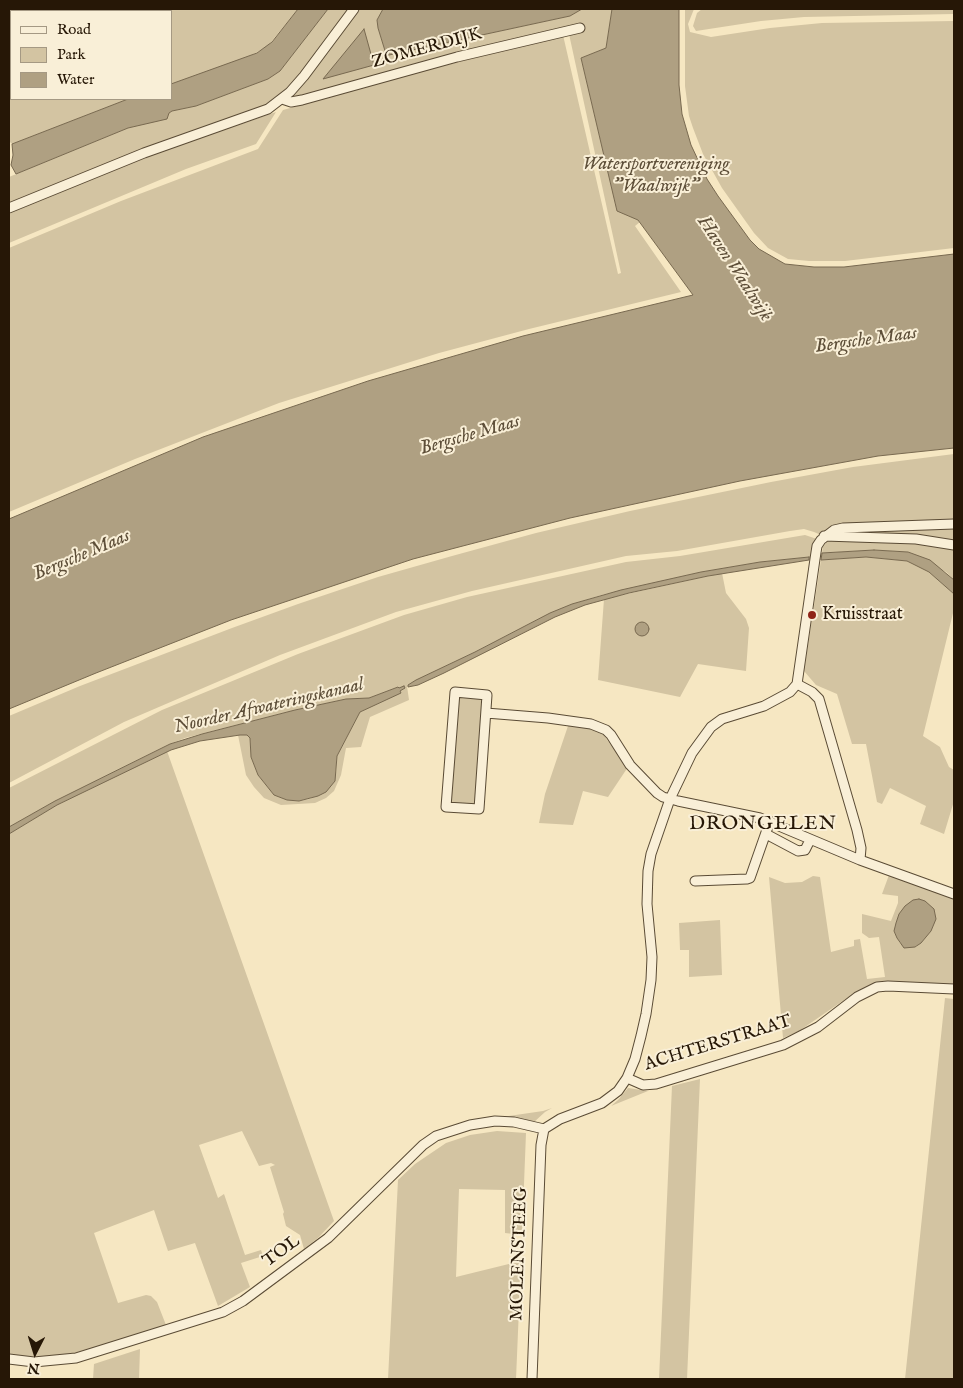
<!DOCTYPE html>
<html>
<head>
<meta charset="utf-8">
<style>
  body { margin:0 }
  #map { position:relative; width:963px; height:1388px; overflow:hidden; background:#f6e7c2; font-family:"IM FELL English",serif }
  canvas { display:block }
  .frame { position:absolute; inset:0; border:10px solid #261706; pointer-events:none }
  .legend { position:absolute; left:10px; top:10px; width:162px; height:90px; box-sizing:border-box; background:#f9efd7; border:1px solid #a59983; margin:0; padding:6px 9px; list-style:none; font-size:15px; color:#261706 }
  .legend li { display:flex; align-items:center; gap:10px; height:25px }
  .legend b { width:25px; border:1px solid #a59983 }
  .north { position:absolute; left:10px; top:1328px; width:50px; height:50px; -webkit-text-stroke:4px #f9efd7; paint-order:stroke; rotate:185deg; font-size:14px; font-weight:700; line-height:20px; text-align:center; color:#261706 }
  .north::after { content:''; display:block; margin:auto; width:18px; height:22px; background:#261706; clip-path:polygon(50% 0,100% 100%,50% 72%,0 100%) }
</style>
</head>
<body>
<div id="map">
<canvas width="963" height="1388"></canvas>
<div class="frame"></div>
<ul class="legend">
<li><b style="height:6px;background:#f9efd7"></b>Road</li>
<li><b style="height:14px;background:#d3c4a2"></b>Park</li>
<li><b style="height:14px;background:#afa082"></b>Water</li>
</ul>
<div class="north">N</div>
</div>
<script>
const c = document.querySelector('canvas').getContext('2d');
c.lineJoin = 'round';
function fill(path, color) {
  c.fillStyle = color;
  c.fill(path, 'evenodd');
}
function shape(rows) {
  const path = new Path2D();
  for (const r of rows) {
    if (r.length === 3) {
      path.moveTo(r[0] + r[2], r[1]);
      path.arc(r[0], r[1], r[2], 0, 2 * Math.PI);
      continue;
    }
    path.moveTo(r[0], r[1]);
    for (let i = 2; i < r.length; i += 2) path.lineTo(r[i], r[i + 1]);
  }
  return path;
}
function trace(path, color, width, dash) {
  c.strokeStyle = color;
  c.lineWidth = width;
  c.lineCap = dash ? 'butt' : 'round';
  c.setLineDash(dash || []);
  c.stroke(path);
}
function drawText(font, color, halo, rows, align = 'center') {
  c.font = font + ' "IM FELL English",serif';
  c.lineWidth = 4;
  c.setLineDash([]);
  c.textBaseline = 'middle';
  c.strokeStyle = halo;
  c.fillStyle = color;
  for (const [text, x, y, turn = 0] of rows) {
    c.save();
    c.translate(x, y);
    c.rotate((+turn || 0) * Math.PI / 180);
    c.textAlign = isNaN(turn) ? turn : align;
    if (halo) c.strokeText(text, 0, 0);
    c.fillText(text, 0, 0);
    c.restore();
  }
}
const green = shape([
  [9,9,86,9,86,11,11,11,11,63,9,63],
  [160,9,298,9,267,47,244,59,171,84,171,11,161,11],
  [328,9,351,9,294,84,264,108,9,205,9,177,128,128,168,116,169,113,172,111,196,106,268,79,280,71],
  [360,9,383,9,377,20,378,28,386,54,389,55,570,16,582,9,612,9,606,48,581,58,617,210,638,220,640,222,635,226,681,292,529,329,439,353,279,403,135,459,9,512,9,248,121,201,258,149,283,110,412,74,563,35,618,274,621,273,569,34,289,102],
  [685,9,694,9,688,24,690,32,711,37,770,28,822,23,954,21,954,248,845,261,809,261,788,259,768,248,754,233,722,188,703,154,693,128,689,116,685,86],
  [702,9,954,9,954,14,804,17,761,21,696,31,693,26,697,13],
  [9,65,11,66,11,99,128,99,12,144,9,141],
  [276,112,256,144,186,169,9,243,9,213,102,174,163,151],
  [954,454,954,522,867,525,821,535,814,532,804,529,790,531,677,551,626,556,472,591,396,612,280,655,124,722,9,783,9,716,80,686,232,628,298,604,378,577,452,556,536,533,630,511,771,482,853,467],
  [954,527,954,542,844,533,925,528],
  [805,535,817,539,814,558,809,559,809,557,760,562,701,572,602,595,572,604,550,613,475,652,416,680,407,686,409,700,370,717,361,747,346,748,341,775,334,791,326,798,315,803,281,805,264,798,254,787,246,775,238,735,247,735,250,738,251,757,258,775,274,795,287,800,299,801,309,799,326,792,336,772,337,756,360,712,400,692,398,687,369,698,346,699,295,710,185,738,170,744,55,801,9,827,9,788,162,710,298,654,404,615,467,597,626,562,680,556],
  [833,540,924,543,954,549,954,580,946,572,908,552,874,550,822,553,823,547,827,542],
  [866,557,907,561,929,572,954,594,954,609,923,736,940,747,949,767,954,770,954,801,944,834,920,824,926,806,890,788,882,804,877,802,866,744,852,744,837,694,816,685,804,671,821,560],
  [722,573,726,593,746,619,749,628,746,671,698,664,680,697,598,680,604,599],
  [459,697,483,698,477,802,474,806,451,804,450,802],
  [569,723,582,725,601,732,628,767,608,797,583,791,573,825,539,823,545,794],
  [167,751,334,1221,319,1237,304,1249,300,1235,286,1226,283,1214,284,1212,270,1167,275,1165,271,1163,259,1166,242,1131,199,1145,218,1198,224,1194,245,1255,261,1250,263,1256,241,1263,250,1287,218,1306,195,1243,168,1251,154,1210,94,1233,118,1303,146,1295,151,1296,157,1302,166,1325,124,1340,74,1353,43,1357,9,1355,9,834,57,805],
  [889,875,954,899,954,985,866,988,847,998,799,1031,783,1038,769,877,785,883,802,882,813,876,820,877,831,952,854,946,854,940,860,939,867,979,885,977,879,937,869,938,862,933,862,914,891,921,898,903,898,896,882,894],
  [894,931,931,931,916,947,900,943],
  [720,920,722,975,689,977,689,950,680,950,679,923],
  [945,998,954,999,954,1379,905,1379],
  [700,1079,687,1379,659,1379,672,1086],
  [628,1088,648,1091,611,1106,618,1100],
  [552,1108,545,1112,533,1123,502,1117,543,1111],
  [497,1131,526,1133,522,1235,505,1233,505,1190,459,1189,456,1277,521,1261,516,1379,388,1379,398,1180,415,1164,446,1143,470,1135],
  [140,1349,139,1379,93,1379,94,1364]
]);
const water = shape([
  [298,9,328,9,280,71,268,79,196,106,172,111,169,113,167,119,128,128,16,174,11,165,13,155,12,144,128,99,171,99,171,84,257,53,272,42,298,9],
  [383,9,582,9,570,16,389,55,386,54,378,28,377,20,383,9],
  [612,9,679,9,679,85,682,114,691,145,707,179,718,196,750,240,759,249,785,264,814,267,844,267,954,254,954,448,878,456,740,481,570,518,413,559,231,620,96,673,9,709,9,519,203,437,368,381,523,336,693,295,638,220,617,211,581,58,606,48,612,9],
  [364,29,374,65,323,79,364,29],
  [874,550,908,552,930,560,954,580,954,594,929,572,907,561,866,557,821,560,822,553,874,550],
  [809,557,809,560,708,576,629,593,585,605,555,617,444,673,418,685,408,687,408,685,416,680,475,652,550,613,572,604,621,590,701,572,760,562,809,557],
  [642,629,7],
  [404,686,405,688,400,691,401,693,360,712,337,756,335,781,326,792,318,796,299,801,287,800,274,795,258,775,251,757,250,738,247,735,240,735,200,741,171,750,57,805,9,834,9,827,55,801,170,744,202,734,295,710,346,699,369,698,398,687,399,688,404,686],
  [919,899,925,901,934,909,936,919,931,931,921,943,915,947,904,948,897,938,894,931,896,923,899,914,905,906,913,900,919,899]
]);
const minor = shape([
  [282,99,291,102,302,100,457,57,580,28],
  [9,208,144,153,268,109,290,92,304,76,354,9],
  [824,536,916,539,954,545],
  [797,684,812,692,819,699,857,830,861,848,860,860],
  [455,692,487,695,479,809,446,807,455,692],
  [486,713,548,718,591,724,606,730,611,735,630,765,657,793,663,797,678,801,760,818,860,860,954,894],
  [766,834,798,851,805,850,810,840],
  [695,881,747,879,750,878,770,821],
  [627,1078,643,1085,656,1084,783,1045,818,1027,857,997,877,987,888,986,954,989],
  [544,1129,560,1119,602,1103,618,1091,627,1078,635,1059,641,1036,646,1014,651,980,652,957,647,904,648,871,651,854,670,799,692,753,711,727,722,719,764,706,790,692,797,684,815,559,817,546,821,540,834,530,843,528,954,524],
  [9,1359,34,1362,76,1358,223,1312,243,1301,328,1238,423,1145,436,1136,470,1125,495,1121,514,1122,544,1129],
  [532,1379,541,1145,544,1129]
]);
const markers = [
  [812,615,5,"#8f2418"]
];
const streetNames = [
  ["ZOMERDIJK",427,49,-15],
  ["ACHTERSTRAAT",718,1044,-17],
  ["TOL",282,1252,-36],
  ["MOLENSTEEG",520,1254,-88]
];
const poiNames = [
  ["Kruisstraat",822,615]
];
const waterNames = [
  ["Watersportvereniging",656,165],
  ["\"Waalwijk\"",656,187],
  ["Haven Waalwijk",734,269,57],
  ["Bergsche Maas",866,341,-8],
  ["Bergsche Maas",470,436,-16],
  ["Bergsche Maas",82,556,-23],
  ["Noorder Afwateringskanaal",269,707,-13]
];
const quarterNames = [
  ["DRONGELEN",763,825]
];
fill(green, '#d3c4a2');
fill(water, '#afa082');
trace(water, '#786950', 1);
trace(minor, '#5a4b35', 11);
trace(minor, '#f9efd7', 9);
for (const [x, y, r, color] of markers) {
  const dot = new Path2D();
  dot.arc(x, y, r, 0, 2 * Math.PI);
  c.fillStyle = color;
  c.fill(dot);
  trace(dot, '#f9efd7', 2);
}
drawText('18px', '#261706', '#f9efd7', streetNames);
drawText('18px', '#261706', '#f9efd7', poiNames, 'left');
drawText('italic 19px', '#5d4e38', '#f9efd7', waterNames);
c.letterSpacing = '1px';
drawText('20px', '#261706', '#f9efd7', quarterNames);
c.letterSpacing = '0px';
</script>
</body>
</html>
